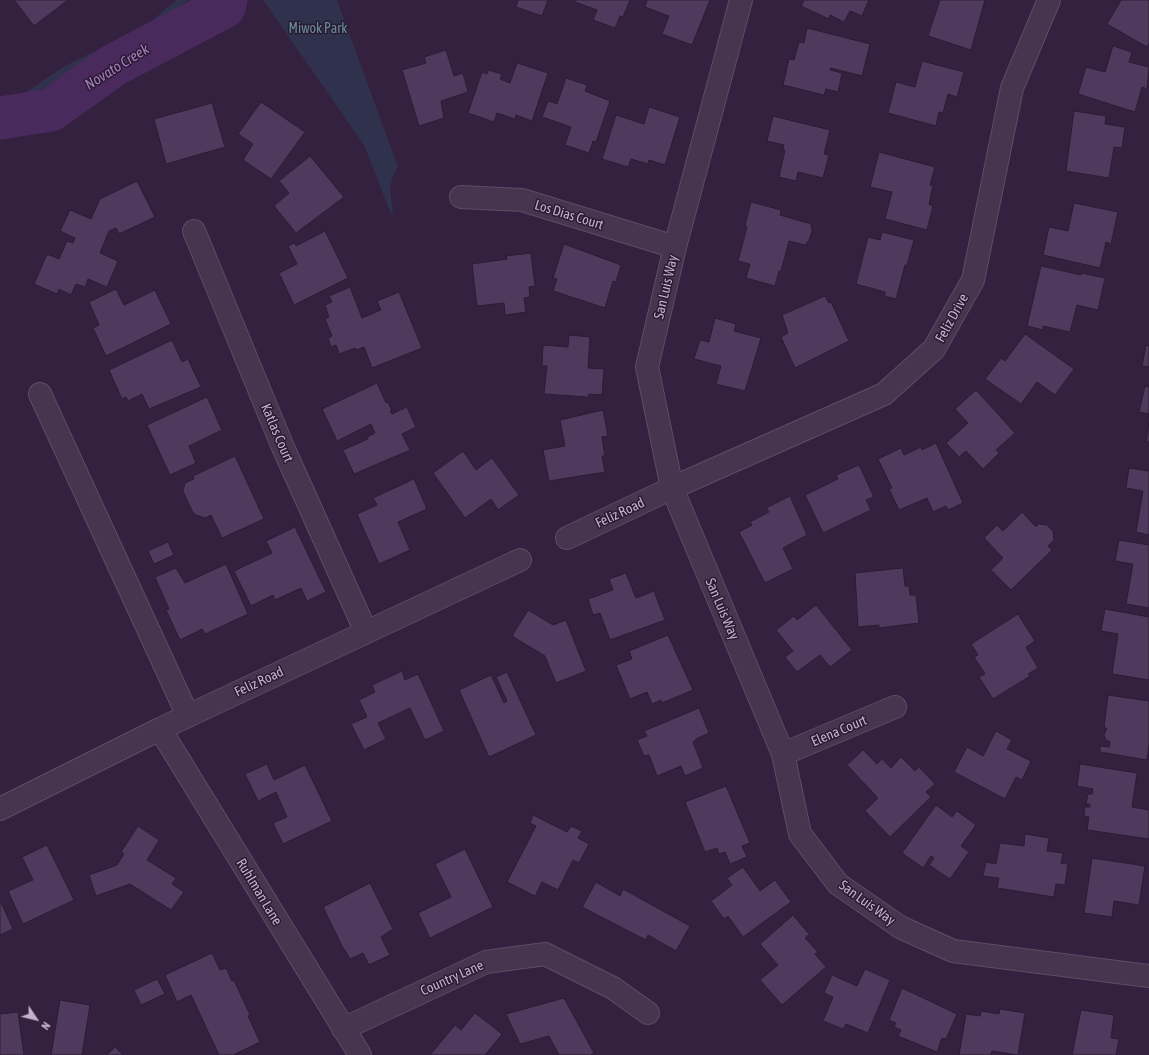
<!DOCTYPE html>
<html>
<head>
<meta charset="utf-8">
<style>
  body { margin:0 }
  #map { position:relative; width:1149px; height:1055px; overflow:hidden; background:#33213f; font-family:"Asap Condensed",sans-serif }
  canvas { display:block }
  .north { position:absolute; left:16px; top:999px; width:40px; height:40px; -webkit-text-stroke:3px #2a1a33; paint-order:stroke; rotate:125deg; font-size:11px; font-weight:700; line-height:16px; text-align:center; color:#c1b1ca }
  .north::after { content:''; display:block; margin:auto; width:14px; height:18px; background:#c1b1ca; clip-path:polygon(50% 0,100% 100%,50% 72%,0 100%) }
</style>
</head>
<body>
<div id="map">
<canvas width="1149" height="1055"></canvas>
<div class="north">N</div>
</div>
<script>
const c = document.querySelector('canvas').getContext('2d');
c.lineJoin = 'round';
function fill(path, color) {
  c.fillStyle = color;
  c.fill(path, 'evenodd');
}
function shape(rows) {
  const path = new Path2D();
  for (const r of rows) {
    path.moveTo(r[0], r[1]);
    for (let i = 2; i < r.length; i += 2) path.lineTo(r[i], r[i + 1]);
  }
  return path;
}
function trace(path, color, width, dash) {
  c.strokeStyle = color;
  c.lineWidth = width;
  c.lineCap = dash ? 'butt' : 'round';
  c.setLineDash(dash || []);
  c.stroke(path);
}
function drawText(font, color, halo, rows, align = 'center') {
  c.font = font + ' "Asap Condensed",sans-serif';
  c.lineWidth = 3;
  c.setLineDash([]);
  c.textBaseline = 'middle';
  c.strokeStyle = halo;
  c.fillStyle = color;
  for (const [text, x, y, turn = 0] of rows) {
    c.save();
    c.translate(x, y);
    c.rotate((+turn || 0) * Math.PI / 180);
    c.textAlign = isNaN(turn) ? turn : align;
    if (halo) c.strokeText(text, 0, 0);
    c.fillText(text, 0, 0);
    c.restore();
  }
}
const green = shape([
  [176,0,189,0,83,69,0,111,0,103,25,93,65,66,147,25],
  [263,0,337,0,398,167,392,178,390,190,393,213,391,214,364,145]
]);
const river = shape([
  [0,118,51,110,114,65,224,7,226,0]
]);
const building = shape([
  [16,0,68,0,34,26,15,1,16,0],
  [518,0,548,0,542,16,516,7,518,0],
  [576,0,630,0,623,17,620,16,615,28,593,20,597,10,575,2,576,0],
  [647,0,710,0,692,45,662,34,669,16,645,7,647,0],
  [804,0,869,0,862,16,850,11,844,22,830,15,829,19,801,6,804,0],
  [940,0,985,0,971,50,928,36,940,0],
  [1121,0,1149,0,1149,43,1147,47,1107,24,1121,0],
  [807,28,870,44,862,76,831,68,830,70,842,73,838,92,826,89,824,95,783,85,789,59,794,60,799,42,804,43,807,28],
  [1113,46,1132,52,1129,62,1149,67,1147,89,1142,87,1135,112,1078,94,1086,67,1105,72,1113,46],
  [446,50,454,76,463,73,468,92,441,101,444,118,419,126,402,70,426,63,424,57,446,50],
  [922,61,964,72,957,97,948,94,943,113,939,112,936,126,888,113,896,82,915,87,922,61],
  [517,63,548,73,532,121,516,115,515,119,497,113,494,122,468,113,482,72,487,74,488,70,502,74,500,79,510,83,517,63],
  [566,78,587,85,585,91,610,101,596,142,593,141,589,153,565,145,571,127,542,117,548,101,557,104,566,78],
  [261,102,305,132,271,179,243,160,253,144,238,134,261,102],
  [212,103,225,147,166,164,154,119,212,103],
  [649,107,680,117,665,165,649,160,648,164,631,159,628,167,602,159,616,115,644,124,649,107],
  [1074,111,1106,116,1105,124,1125,127,1122,148,1114,147,1109,178,1066,171,1074,111],
  [773,116,830,130,824,154,829,155,823,178,798,172,796,181,779,177,785,150,783,150,784,145,767,141,773,116],
  [879,152,935,167,930,185,933,186,929,204,933,206,927,230,885,219,892,192,870,187,879,152],
  [310,156,344,197,296,233,274,206,289,193,279,181,310,156],
  [137,181,155,217,119,234,116,228,109,231,100,253,118,261,107,287,88,279,85,287,76,284,71,295,59,289,57,294,34,284,47,254,59,259,67,241,73,243,75,238,60,231,70,210,91,219,100,199,137,181],
  [751,202,781,210,780,215,811,224,812,231,809,240,805,245,789,241,781,271,779,271,775,286,746,278,750,264,738,261,747,227,745,226,751,202],
  [1074,203,1118,212,1111,244,1106,242,1100,268,1043,255,1049,227,1068,231,1074,203],
  [325,231,348,278,294,305,279,273,297,264,288,246,295,243,296,246,325,231],
  [882,232,914,240,907,265,905,265,896,299,885,296,885,292,856,284,868,237,880,240,882,232],
  [564,244,621,265,616,282,613,281,605,308,553,291,557,279,553,278,564,244],
  [531,253,535,286,529,287,530,297,524,298,526,312,505,315,504,303,477,306,472,264,507,259,506,256,531,253],
  [1041,266,1081,275,1081,273,1105,278,1098,310,1077,305,1070,332,1043,326,1043,330,1027,326,1041,266],
  [350,287,362,318,381,310,377,301,399,292,422,348,372,368,364,347,356,350,355,348,339,354,336,345,331,347,328,338,332,336,325,319,329,317,325,305,332,302,329,296,350,287],
  [116,289,124,305,155,290,171,324,106,356,93,328,99,325,89,302,116,289],
  [825,296,829,303,831,302,849,341,795,368,781,337,788,333,782,315,825,296],
  [715,318,736,324,734,331,761,338,745,391,716,384,721,366,694,359,700,340,709,342,715,318],
  [1025,334,1074,369,1055,395,1037,382,1021,404,985,379,1001,358,1005,361,1025,334],
  [569,335,590,337,588,368,604,369,602,395,589,394,588,397,544,394,547,366,542,366,543,345,568,347,569,335],
  [172,340,182,362,188,359,201,387,149,409,142,394,128,401,126,397,122,399,109,370,172,340],
  [1146,345,1149,346,1149,367,1142,366,1146,345],
  [377,383,386,403,388,402,392,411,390,411,392,414,407,407,416,427,402,434,410,450,354,474,343,450,368,439,367,437,375,433,371,424,337,441,322,409,377,383],
  [1145,386,1149,387,1149,419,1149,414,1139,412,1145,386],
  [976,390,1015,433,996,450,999,453,983,469,966,451,959,457,946,443,968,423,955,409,976,390],
  [207,397,222,430,189,446,196,463,170,475,147,425,207,397],
  [603,410,608,436,602,437,605,456,602,456,605,472,549,481,543,450,565,446,560,420,603,410],
  [1149,422,1149,442,1146,442,1149,422],
  [936,443,963,503,948,510,946,506,933,512,927,498,899,510,889,489,892,488,878,459,901,448,904,455,921,447,922,450,936,443],
  [463,451,476,470,492,458,519,495,498,510,491,499,465,518,433,473,463,451],
  [235,456,264,519,222,538,211,515,205,518,196,515,192,511,183,491,185,483,194,479,193,476,235,456],
  [859,465,874,497,866,500,871,510,823,533,805,495,838,479,836,475,859,465],
  [1129,468,1149,471,1149,535,1136,532,1143,491,1126,488,1129,468],
  [414,479,427,509,398,522,410,550,379,564,357,514,377,505,373,498,414,479],
  [790,496,807,535,783,548,793,569,765,583,739,532,752,525,750,522,769,512,766,508,790,496],
  [1022,512,1036,527,1038,524,1047,525,1053,531,1054,540,1048,546,1052,550,1011,590,991,570,1003,558,984,538,997,525,1003,531,1022,512],
  [295,527,326,592,307,601,301,588,275,600,273,595,251,606,234,571,272,553,266,541,295,527],
  [1119,540,1149,545,1149,608,1126,604,1133,564,1115,561,1119,540],
  [168,542,174,555,154,564,148,551,168,542],
  [226,564,248,614,205,634,202,629,180,640,166,610,169,609,155,577,176,568,185,583,226,564],
  [903,568,905,586,909,586,910,595,916,595,919,623,879,628,879,625,858,627,855,573,903,568],
  [626,573,636,598,654,591,665,620,610,640,600,613,593,615,588,599,613,590,609,579,626,573],
  [816,605,852,650,830,667,820,655,797,672,785,657,793,651,776,630,794,616,797,620,816,605],
  [1105,609,1149,617,1149,680,1112,674,1118,634,1101,631,1105,609],
  [528,610,553,625,566,620,586,671,556,683,545,656,512,636,528,610],
  [1018,614,1035,641,1026,647,1038,668,1028,674,1030,676,993,699,979,677,985,674,974,657,978,655,971,644,1018,614],
  [668,635,693,690,662,703,661,700,652,704,647,692,630,699,616,665,632,659,629,651,668,635],
  [402,671,405,680,418,674,444,731,425,740,410,708,378,723,386,739,364,750,351,724,367,717,359,700,375,692,372,685,402,671],
  [507,672,536,735,489,757,459,690,491,675,504,703,507,701,496,677,507,672],
  [1108,695,1149,701,1149,743,1147,760,1100,752,1100,746,1109,747,1110,742,1106,740,1104,735,1107,728,1104,728,1108,695],
  [699,708,709,733,696,739,696,740,693,742,703,768,685,776,681,766,657,776,649,755,644,756,637,740,647,736,644,731,699,708],
  [996,731,1012,740,1007,749,1031,761,1022,780,1016,777,1005,799,954,772,967,747,983,756,996,731],
  [863,750,877,764,882,759,891,768,901,757,915,771,919,767,935,784,926,792,931,797,890,837,865,811,878,798,847,765,863,750],
  [267,764,274,780,305,765,332,821,283,844,273,823,287,817,276,792,258,801,245,774,267,764],
  [1080,764,1137,773,1132,807,1149,810,1149,839,1087,830,1089,817,1084,816,1085,807,1090,807,1090,804,1086,804,1088,794,1092,794,1093,789,1077,786,1080,764],
  [726,786,750,843,742,846,747,857,730,864,725,852,719,854,717,848,705,852,685,802,726,786],
  [936,805,952,817,957,811,976,825,961,846,969,852,950,879,929,865,934,858,931,856,923,868,902,853,936,805],
  [533,815,567,832,571,826,582,831,578,838,589,844,579,863,573,860,558,890,542,882,535,896,507,882,536,826,530,823,533,815],
  [138,826,159,840,147,860,176,878,172,884,184,892,171,910,130,884,96,896,89,875,117,865,124,854,121,852,138,826],
  [1025,834,1049,838,1047,851,1063,853,1061,863,1068,864,1065,885,1056,884,1054,897,997,888,999,878,983,876,986,862,996,864,1000,843,1024,846,1025,834],
  [47,845,74,900,23,924,8,891,33,880,22,857,47,845],
  [465,849,493,907,430,938,418,913,451,897,435,864,465,849],
  [1092,858,1145,866,1139,905,1114,901,1112,917,1084,913,1092,858],
  [743,867,760,891,775,880,791,902,743,937,728,916,724,919,711,901,732,885,727,878,743,867],
  [596,882,620,896,623,889,690,926,676,951,648,935,646,940,582,907,596,882],
  [370,883,393,929,381,937,390,955,369,965,363,953,350,959,345,950,344,950,323,907,370,883],
  [0,900,13,929,0,935,0,900],
  [793,915,809,934,805,938,818,952,815,954,826,967,782,1005,760,980,778,965,760,944,793,915],
  [212,953,220,970,226,968,232,981,234,980,250,1015,248,1016,260,1042,233,1055,219,1055,191,995,177,1002,165,975,212,953],
  [865,969,890,980,868,1033,846,1024,843,1029,823,1021,833,997,824,993,832,975,857,986,865,969],
  [157,979,165,994,141,1005,134,990,157,979],
  [902,988,957,1014,946,1039,942,1038,937,1052,898,1036,901,1030,894,1027,896,1023,889,1020,902,988],
  [564,998,594,1053,591,1055,559,1055,549,1036,520,1044,506,1014,564,998],
  [60,1000,90,1005,82,1055,51,1055,60,1000],
  [1000,1009,1025,1013,1018,1055,992,1051,991,1055,959,1055,966,1014,980,1016,981,1011,999,1014,1000,1009],
  [1081,1010,1114,1015,1111,1038,1119,1039,1116,1055,1072,1055,1081,1010],
  [18,1012,24,1055,0,1055,0,1014,18,1012],
  [475,1013,502,1034,485,1055,430,1055,455,1025,461,1030,475,1013],
  [115,1047,123,1055,103,1055,105,1053,107,1055,115,1047]
]);
const minor = shape([
  [741,0,675,247,647,367,672,488,783,754,800,834,838,884,900,927,953,951,1149,976],
  [461,197,522,200,675,247],
  [194,231,282,445,366,632],
  [40,394,188,716],
  [567,538,672,488,884,394,934,349,973,280,1012,88,1049,0],
  [160,729,360,1055],
  [783,754,895,707],
  [0,809,160,729,520,560],
  [343,1029,486,962,545,954,613,988,648,1013]
]);
const parkNames = [
  ["Miwok Park",318,29]
];
const streetNames = [
  ["Los Dias Court",569,215,17],
  ["San Luis Way",666,287,-77],
  ["Feliz Drive",952,318,-61],
  ["Katlas Court",277,433,67],
  ["Feliz Road",620,513,-25],
  ["San Luis Way",722,609,67],
  ["Feliz Road",259,682,-25],
  ["Elena Court",839,731,-23],
  ["Ruhlman Lane",259,892,59],
  ["San Luis Way",867,903,36],
  ["Country Lane",452,978,-24]
];
const waterNames = [
  ["Novato Creek",117,67,-32]
];
fill(green, '#30324d');
trace(river, '#4a2a5c', 43);
fill(building, '#4f3a5d');
trace(building, '#2c1c35', 1);
trace(minor, '#5d4d66', 24);
trace(minor, '#45354e', 22);
drawText('14px', '#658e9d', '#2a1a33', parkNames);
drawText('14px', '#c1b1ca', '#2a1a33', streetNames);
drawText('italic 15px', '#a27db8', '#2a1a33', waterNames);
</script>
</body>
</html>
